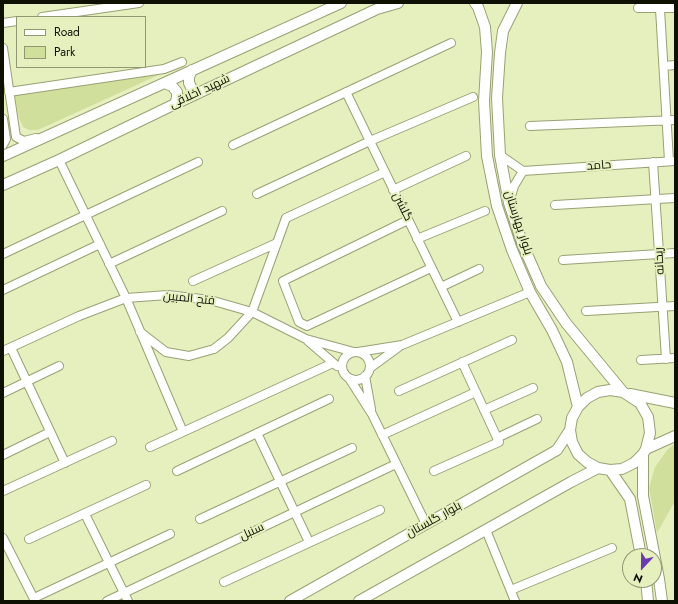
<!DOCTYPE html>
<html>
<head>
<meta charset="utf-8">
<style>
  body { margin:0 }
  #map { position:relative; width:678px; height:604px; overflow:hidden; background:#e6f0bf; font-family:Jost,sans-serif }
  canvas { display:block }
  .frame { position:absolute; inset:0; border:4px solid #0e1102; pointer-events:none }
  .legend { position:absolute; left:16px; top:16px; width:130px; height:52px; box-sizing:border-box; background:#e6f0bf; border:1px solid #909773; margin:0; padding:5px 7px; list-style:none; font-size:12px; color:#0e1102 }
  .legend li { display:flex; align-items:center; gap:8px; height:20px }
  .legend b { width:20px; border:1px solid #909773 }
  .north { position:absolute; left:622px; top:548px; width:40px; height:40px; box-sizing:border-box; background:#e6f0bf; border:1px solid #909773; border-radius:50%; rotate:202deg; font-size:11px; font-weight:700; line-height:16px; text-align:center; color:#0e1102 }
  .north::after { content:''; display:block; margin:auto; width:14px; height:18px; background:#6a3ab1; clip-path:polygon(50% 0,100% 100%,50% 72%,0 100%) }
</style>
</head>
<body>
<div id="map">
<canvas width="678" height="604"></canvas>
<div class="frame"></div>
<ul class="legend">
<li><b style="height:5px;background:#fff"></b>Road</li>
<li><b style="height:11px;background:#d1df9c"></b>Park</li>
</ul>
<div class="north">N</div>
</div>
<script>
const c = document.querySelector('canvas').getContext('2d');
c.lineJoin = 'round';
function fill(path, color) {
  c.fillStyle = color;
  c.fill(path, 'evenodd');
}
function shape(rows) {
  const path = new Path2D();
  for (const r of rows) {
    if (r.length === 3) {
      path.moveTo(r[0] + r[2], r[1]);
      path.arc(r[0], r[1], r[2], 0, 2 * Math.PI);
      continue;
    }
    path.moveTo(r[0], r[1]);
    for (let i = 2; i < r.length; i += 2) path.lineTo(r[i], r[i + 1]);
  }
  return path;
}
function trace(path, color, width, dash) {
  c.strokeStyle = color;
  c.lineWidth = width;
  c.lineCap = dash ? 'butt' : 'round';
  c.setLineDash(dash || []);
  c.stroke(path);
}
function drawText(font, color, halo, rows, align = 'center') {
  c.font = font + ' Jost,Cairo,sans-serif';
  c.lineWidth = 4;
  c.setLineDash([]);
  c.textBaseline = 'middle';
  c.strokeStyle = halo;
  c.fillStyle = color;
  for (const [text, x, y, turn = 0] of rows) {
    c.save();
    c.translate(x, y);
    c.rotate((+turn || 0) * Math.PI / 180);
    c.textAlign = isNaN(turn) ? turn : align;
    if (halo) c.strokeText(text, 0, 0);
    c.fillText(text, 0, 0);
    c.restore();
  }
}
const green = shape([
  [163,73,38,130,29,130,23,127,19,118,14,91],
  [675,444,675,501,657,533,649,488,655,467,668,449]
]);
const minor = shape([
  [638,8,675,8],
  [660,9,669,161],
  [42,17,139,3],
  [3,23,17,21],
  [3,48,16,137,24,141,36,138],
  [664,66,675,65],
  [9,92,164,69,182,62],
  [346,92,458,322],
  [3,119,6,139,3,145],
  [530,126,675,120],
  [233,145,451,43],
  [500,155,523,171],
  [59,160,126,298,183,432],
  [653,162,666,359],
  [523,171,675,161],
  [393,190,466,156],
  [257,194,370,141,473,97],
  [509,203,514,186,523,171],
  [555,205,675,198],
  [408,220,283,281,299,322,307,326,431,268],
  [417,239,485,211],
  [3,254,198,162],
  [563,260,675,253],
  [109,264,222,211],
  [193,281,277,243],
  [441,287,479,269],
  [3,290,100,244],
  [586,311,675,306],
  [140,332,166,352,189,356,214,349,228,338,252,312,286,218,385,172],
  [308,341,337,366],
  [11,348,65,463],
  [3,351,79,316,126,298,168,295,210,300,252,312,306,339,354,352],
  [358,352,402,345,530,292],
  [356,366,14],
  [641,360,675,358],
  [370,368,400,346],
  [365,376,371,409],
  [349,378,372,414,426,524],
  [399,391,512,340],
  [3,393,59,366],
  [484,410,533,388],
  [257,433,309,542],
  [382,435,476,392],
  [497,438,537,419],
  [150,447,333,363],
  [3,455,50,432],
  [177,471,329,399],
  [434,471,499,442,462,362],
  [3,491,112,441],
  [85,514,128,601],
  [200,519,352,448],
  [486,530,515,601],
  [3,538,35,601],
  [29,539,146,485],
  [224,582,380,510],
  [511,590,612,548],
  [34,598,170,534],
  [107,601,396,464]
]);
const major = shape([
  [475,3,478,7,485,27,487,52,484,101,487,156,497,206,512,250,530,292,552,330,567,362,578,407],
  [517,3,503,31,500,53,497,98,500,155,509,203,523,245,541,286,566,323,623,392],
  [192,70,189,77,189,83,192,89,199,93],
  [164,83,172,86,177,92,177,98,175,104],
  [3,156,341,3],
  [3,185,59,160,175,104,377,9,398,3],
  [630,394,675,403],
  [646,449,675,436],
  [643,454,643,496,659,579,662,601],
  [610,470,630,499,641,556],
  [646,580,648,601],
  [290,601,557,450,570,430,572,418,578,407,587,398,598,392,610,390,623,392,640,403,648,417,650,433,646,449,643,454,634,463,622,469,610,470,598,468,587,462,578,454,572,442,570,430],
  [359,601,571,482,598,468]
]);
const streetNames = [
  ["شهید اخلاقی",200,92,-25],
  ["حامد",599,166,-4],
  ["گلشن",402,207,64],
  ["بلوار بهارستان",518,223,72],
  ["ریحانه",660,261,-94],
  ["فتح المبین",189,299,6],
  ["بلوار گلستان",434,520,-29],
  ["سنبل",252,532,-25]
];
fill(green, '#d1df9c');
trace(minor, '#98a173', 10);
trace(major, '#98a173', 12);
trace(minor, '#fff', 8);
trace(major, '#fff', 10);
drawText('12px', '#0e1102', '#e6f0bf', streetNames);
</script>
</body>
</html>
